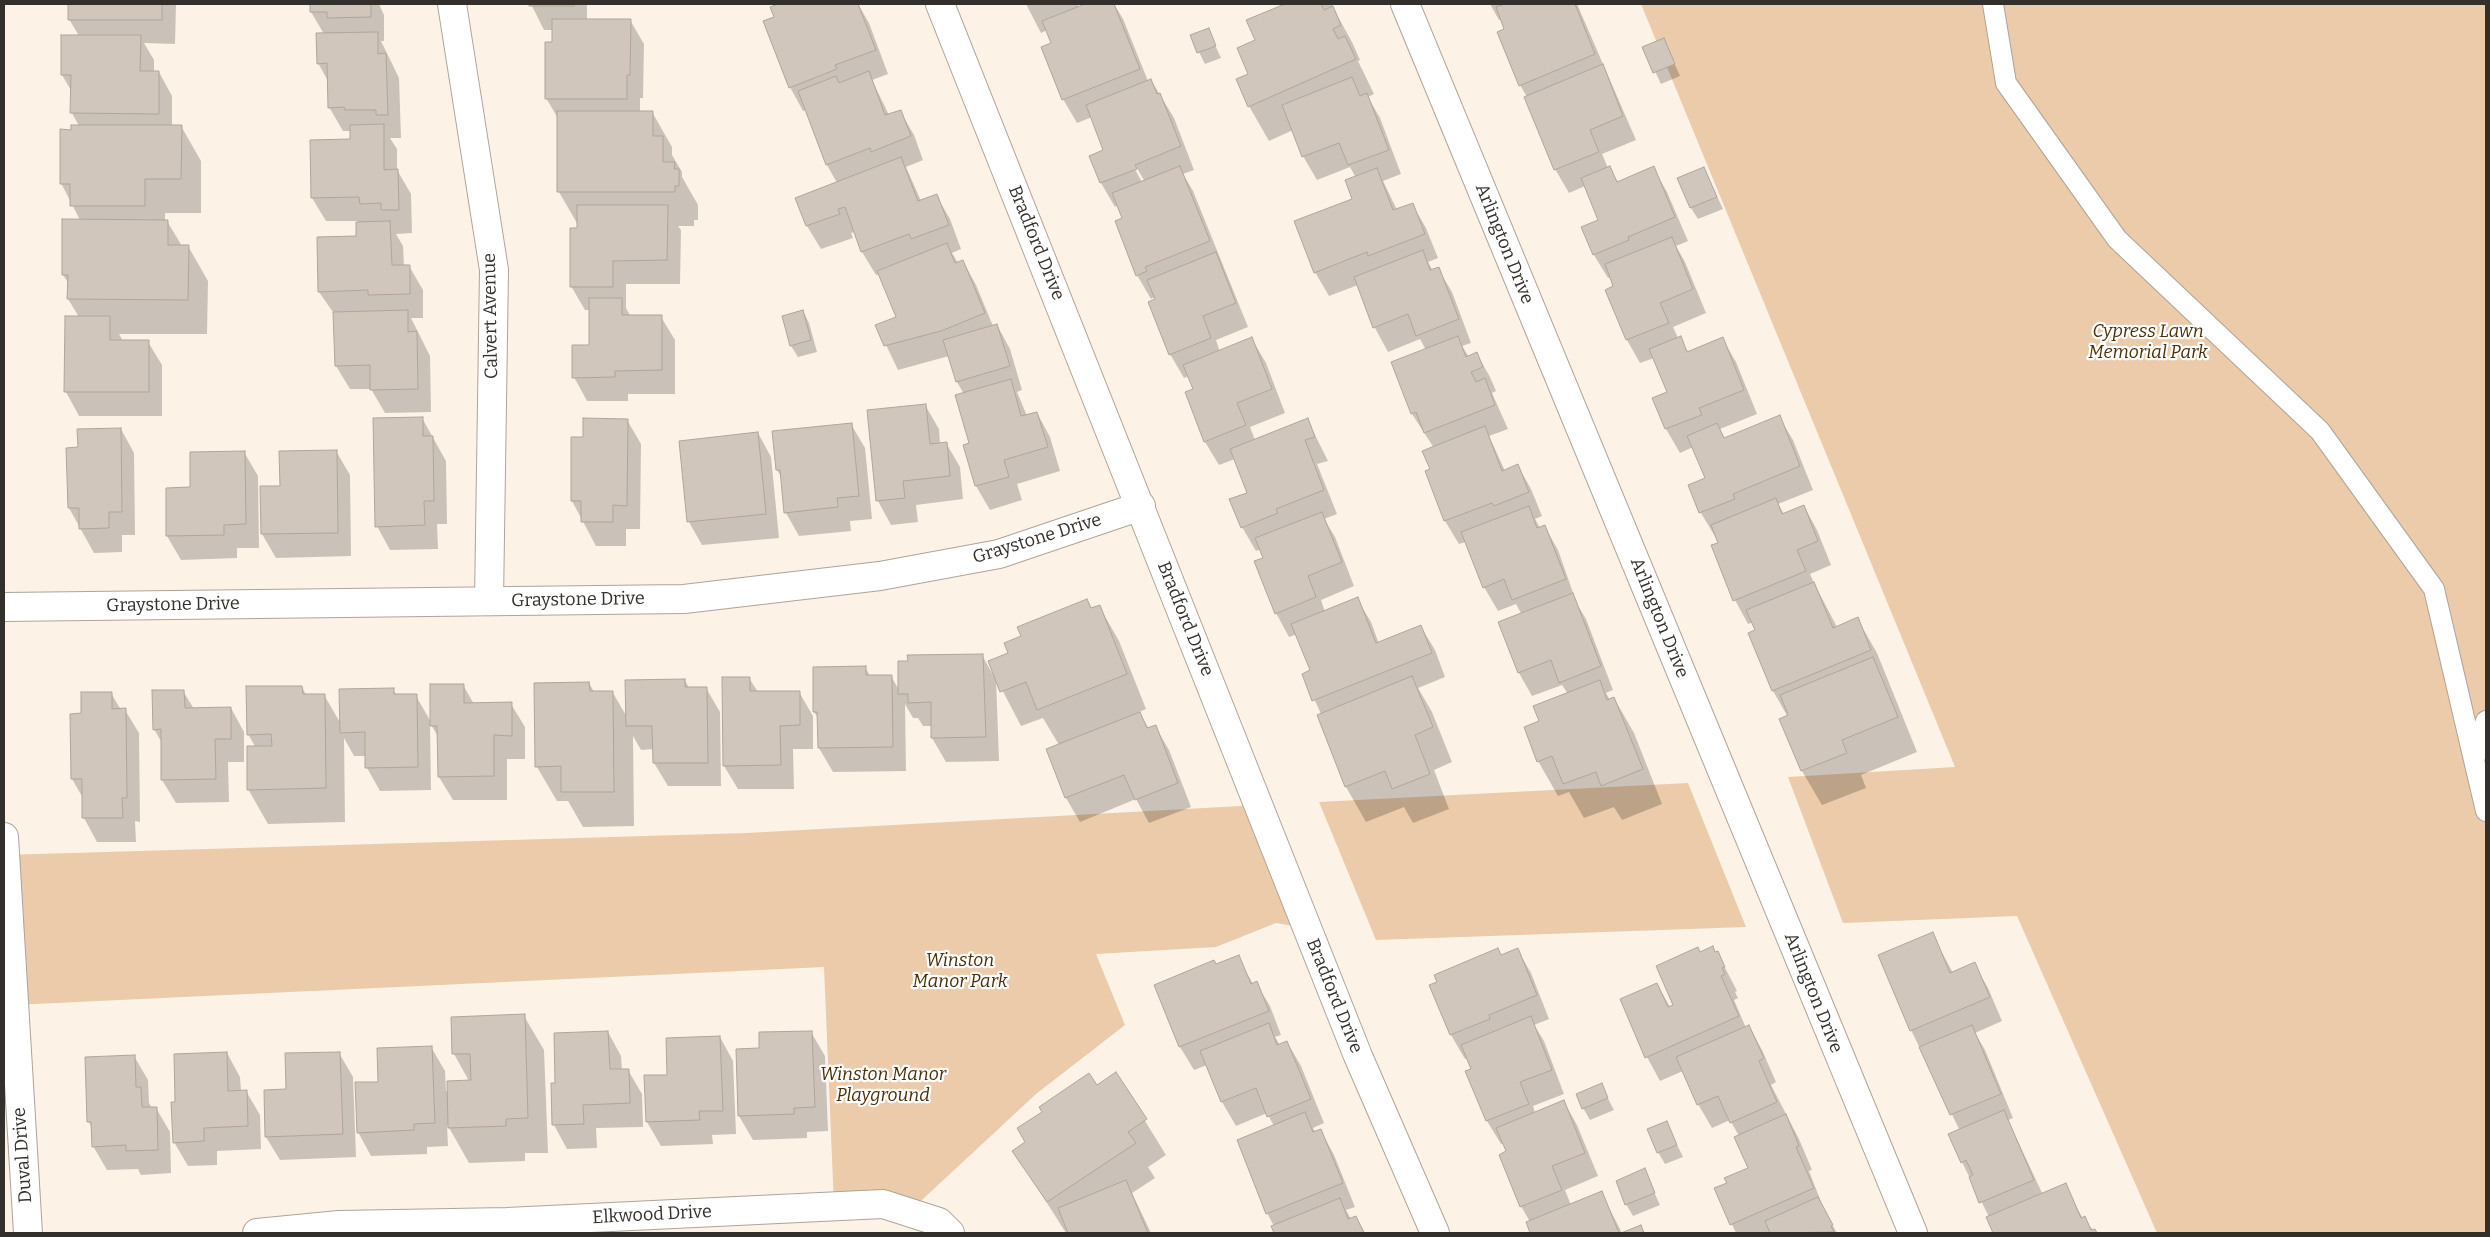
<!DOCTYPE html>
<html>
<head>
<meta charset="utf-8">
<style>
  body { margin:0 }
  #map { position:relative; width:2490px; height:1237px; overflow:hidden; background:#fdf2e6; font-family:Bitter,serif }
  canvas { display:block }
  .frame { position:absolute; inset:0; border:5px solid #332f2b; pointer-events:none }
</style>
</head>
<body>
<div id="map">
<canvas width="2490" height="1237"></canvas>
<div class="frame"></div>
</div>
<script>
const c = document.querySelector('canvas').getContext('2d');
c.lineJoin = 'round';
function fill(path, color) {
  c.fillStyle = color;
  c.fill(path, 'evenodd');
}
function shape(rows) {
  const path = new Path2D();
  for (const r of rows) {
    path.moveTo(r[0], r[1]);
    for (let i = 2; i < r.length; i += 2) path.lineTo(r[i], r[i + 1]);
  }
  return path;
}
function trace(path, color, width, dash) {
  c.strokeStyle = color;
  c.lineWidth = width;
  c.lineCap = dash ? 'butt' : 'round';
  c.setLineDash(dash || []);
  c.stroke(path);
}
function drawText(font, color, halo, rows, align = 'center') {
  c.font = font + ' Bitter,serif';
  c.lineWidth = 4.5;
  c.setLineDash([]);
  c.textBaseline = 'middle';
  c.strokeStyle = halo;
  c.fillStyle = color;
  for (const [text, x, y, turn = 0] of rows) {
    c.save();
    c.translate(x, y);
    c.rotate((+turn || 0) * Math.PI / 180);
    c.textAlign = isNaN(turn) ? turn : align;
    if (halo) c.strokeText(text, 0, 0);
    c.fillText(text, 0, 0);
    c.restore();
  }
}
const green = shape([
  [1641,4,2486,4,2486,1233,2157,1233,2017,916,1843,923,1788,777,1955,767],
  [1688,783,1746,927,1376,940,1319,802],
  [1259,805,1307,928,1276,923,1216,947,1096,954,1125,1025,1036,1094,909,1212,834,1206,824,967,13,1005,4,855,747,833]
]);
const shadow = shape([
  [69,4,176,4,175,44,144,43,154,60,154,72,159,72,172,96,172,126,181,126,201,161,201,213,165,213,165,221,167,221,182,246,188,246,208,281,207,334,119,334,123,341,148,342,162,365,162,416,79,416,66,392,79,317,68,299,69,284,63,275,80,220,61,183,72,131,79,126,72,113,72,92,62,75,63,36,79,36,69,19],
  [311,4,379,4,384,15,384,41,381,41,399,78,401,138,390,138,397,149,397,170,411,194,412,233,396,234,403,246,404,266,409,266,423,290,423,318,411,318,430,356,431,412,385,413,371,389,350,389,336,366,335,315,319,292,358,237,358,221,326,221,312,198,351,140,351,131,343,131,329,107,328,81,318,63,324,34,311,12],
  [531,4,587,4,587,20,630,20,644,44,643,98,640,98,640,112,652,112,672,147,672,155,682,172,682,177,698,205,698,220,694,220,694,226,678,226,681,230,680,284,626,284,626,308,631,317,661,317,675,340,675,394,628,394,628,401,587,401,574,377,590,346,590,310,585,310,571,286,578,225,559,192,559,120,546,98,553,30,544,30],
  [782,4,858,4,869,23,888,74,872,80,889,115,900,111,914,135,923,160,906,167,921,201,936,195,950,219,961,249,952,253,958,263,963,261,976,285,993,326,997,325,1010,349,1022,390,1017,392,1027,416,1037,413,1050,437,1060,471,1017,484,1022,500,990,510,976,486,965,446,970,444,964,394,957,382,949,356,898,370,877,326,897,318,880,274,876,275,862,252,855,232,851,233,853,238,821,249,807,226,797,199,837,183,827,165,806,110,803,111,790,87,772,7],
  [1026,4,1077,4,1079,7,1088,4,1114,4,1123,19,1148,81,1151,80,1174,118,1194,170,1183,174,1193,191,1248,327,1216,340,1220,352,1252,339,1266,363,1285,413,1250,427,1255,440,1307,419,1328,461,1317,464,1337,514,1324,519,1335,537,1354,586,1321,600,1325,612,1357,599,1371,622,1379,644,1421,627,1435,650,1445,677,1418,688,1432,712,1452,762,1434,770,1449,809,1413,823,1404,807,1366,822,1346,787,1318,716,1321,714,1303,674,1312,671,1297,634,1289,637,1276,613,1265,559,1261,549,1256,551,1242,527,1248,493,1235,459,1219,465,1205,442,1186,393,1194,389,1189,376,1184,378,1170,354,1149,303,1157,300,1155,297,1151,299,1137,275,1124,218,1118,205,1115,207,1101,183,1091,156,1105,150,1092,117,1077,123,1063,99,1053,43,1047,30,1041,33],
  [1134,163,1145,182,1142,182,1132,164],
  [1284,4,1335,4,1332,6,1352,42,1360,60,1358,61,1374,94,1368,97,1380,118,1401,174,1383,181,1397,210,1412,204,1426,228,1438,258,1428,262,1433,271,1438,269,1452,292,1471,343,1462,346,1469,357,1477,354,1490,377,1496,391,1492,393,1508,429,1489,436,1505,471,1518,466,1531,489,1542,516,1535,519,1540,528,1545,527,1558,550,1577,604,1586,619,1613,690,1606,693,1610,700,1614,698,1634,733,1662,804,1622,820,1614,807,1584,818,1569,792,1558,796,1538,761,1541,722,1568,694,1562,685,1532,696,1519,673,1500,623,1522,615,1516,604,1498,611,1484,587,1466,542,1459,544,1445,521,1426,472,1431,470,1434,448,1412,414,1393,363,1426,350,1420,339,1388,352,1375,328,1358,285,1329,296,1315,272,1354,199,1356,178,1350,167,1317,180,1303,156,1293,130,1269,141,1249,106,1249,75,1256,41],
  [1490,4,1577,4,1636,140,1602,154,1608,168,1619,183,1653,168,1667,192,1688,241,1676,246,1685,262,1706,313,1673,327,1678,338,1680,337,1688,352,1722,338,1736,362,1757,414,1720,429,1725,439,1779,417,1793,440,1813,490,1778,504,1784,514,1804,506,1817,530,1831,565,1810,574,1815,585,1837,627,1857,618,1877,653,1917,752,1861,775,1866,788,1822,805,1802,771,1781,719,1788,717,1773,691,1749,634,1756,631,1753,622,1748,624,1735,600,1719,543,1701,513,1689,486,1706,479,1693,447,1680,453,1666,429,1654,398,1668,393,1654,358,1640,363,1627,340,1607,290,1615,287,1611,277,1608,278,1594,255,1583,228,1600,221,1585,186,1569,193,1555,169,1527,97,1520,85,1502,19,1499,20],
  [1208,30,1221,58,1205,64,1199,52],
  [1664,40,1680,76,1661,84,1644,48],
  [1704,168,1723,209,1698,219,1691,208],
  [803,311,809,323,817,352,798,357,791,346],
  [925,405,939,429,940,444,946,443,960,467,963,499,916,505,918,522,891,525,878,501,869,411],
  [422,418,446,461,447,524,437,524,438,549,390,550,377,526],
  [627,420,641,444,640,529,626,529,626,546,596,546,572,501,584,438],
  [851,424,865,448,872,519,850,521,851,531,799,536,786,513,782,478,777,470],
  [121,429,134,453,135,535,122,535,122,552,94,553,69,508,79,449],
  [758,433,771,457,779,538,702,545,689,522],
  [336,451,350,475,351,556,276,558,262,534],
  [244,452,258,476,259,548,237,548,237,558,181,560,167,536,191,488],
  [1087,600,1092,609,1099,606,1119,641,1146,709,1139,712,1149,729,1155,726,1169,750,1191,807,1149,823,1136,799,1080,822,1066,798,1047,750,1059,745,1043,718,1021,726,996,678,999,761,946,762,932,738,932,726,923,726,918,718,913,718,905,704,906,771,833,772,819,748,819,719,814,712,865,667,870,676,891,676,899,690,982,655,993,675,1023,637],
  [749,678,758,692,799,692,813,716,813,749,793,749,794,789,738,789,724,766],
  [685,680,689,688,706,688,720,712,721,786,668,786,654,763,654,749,641,750,633,736,634,826,583,827,568,801,557,801,537,767,589,683,594,692,613,693,627,717],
  [463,685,474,704,511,704,525,727,525,759,507,759,507,800,453,800,439,777,439,738,430,723,431,790,380,791,367,768,366,756,354,756,344,738,345,822,268,824,248,789,256,748,248,734,302,687,306,695,324,695,341,724,393,689,397,696,416,696,431,722],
  [183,691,194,709,231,708,244,732,244,762,228,762,229,802,176,803,162,780,162,743,154,729],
  [111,693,121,710,125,710,139,733,140,822,135,821,136,842,97,842,84,818,83,798,72,779,72,715,82,715],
  [1932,934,1953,973,1974,964,1988,988,2002,1021,1975,1033,1985,1050,2013,1118,2008,1120,2043,1195,2065,1185,2083,1219,2096,1233,1994,1233,1989,1217,1962,1162,1960,1131,1911,1030],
  [1517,949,1531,973,1549,1019,1534,1025,1544,1041,1564,1094,1533,1106,1535,1113,1564,1102,1577,1125,1598,1176,1565,1190,1571,1205,1601,1192,1622,1233,1532,1233,1527,1223,1530,1222,1521,1206,1504,1143,1501,1144,1487,1121,1467,1072,1473,1070,1468,1057,1465,1059,1451,1035,1431,986],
  [1717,952,1737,991,1735,992,1738,998,1734,1000,1746,1028,1749,1026,1762,1050,1776,1082,1771,1085,1799,1139,1812,1170,1809,1171,1825,1212,1837,1233,1736,1233,1715,1189,1728,1184,1749,1168,1739,1136,1730,1120,1712,1128,1698,1104,1683,1071,1660,1081,1647,1057,1657,984,1670,1007,1675,1005,1700,954],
  [1238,957,1253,984,1256,983,1270,1006,1281,1035,1275,1037,1280,1045,1287,1042,1301,1066,1324,1123,1313,1128,1316,1133,1321,1131,1334,1155,1355,1207,1346,1210,1351,1219,1356,1217,1365,1233,1275,1233,1273,1227,1274,1226,1267,1213,1274,1126,1267,1113,1236,1126,1222,1102,1207,1065,1194,1070,1180,1047,1155,985],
  [524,1016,544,1050,548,1153,525,1153,525,1161,469,1163,447,1124,448,1146,427,1147,427,1154,371,1156,358,1132,379,1083,431,1047,445,1071,446,1091,448,1091,469,1081,454,1054,452,1018],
  [608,1032,621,1056,622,1070,628,1070,642,1094,643,1127,596,1128,597,1148,567,1149,554,1125,557,1084],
  [811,1032,825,1056,828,1131,807,1132,807,1138,753,1140,739,1116,760,1049],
  [720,1037,733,1061,736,1134,712,1135,713,1144,661,1146,647,1122,668,1076],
  [227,1053,240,1077,241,1091,246,1091,260,1115,261,1149,217,1151,217,1165,188,1166,174,1142],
  [339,1053,353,1077,356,1157,280,1160,266,1137,287,1090],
  [134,1056,148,1080,149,1103,152,1108,156,1108,170,1132,171,1173,141,1175,138,1169,107,1170,93,1146,93,1129,88,1121],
  [1116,1074,1166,1155,1148,1167,1155,1178,1132,1193,1151,1233,1066,1233,1014,1151],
  [1601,1085,1614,1110,1590,1120,1583,1108],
  [1666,1122,1683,1157,1665,1164,1658,1152],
  [1644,1170,1660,1205,1633,1216,1626,1204]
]);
const building = shape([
  [68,4,162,4,162,20,68,20,68,4],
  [310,4,371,4,371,17,327,18,327,12,310,12,310,4],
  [529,4,574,4,574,6,529,6,529,4],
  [778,4,858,4,876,50,835,65,837,69,789,88,763,21,774,17,770,7,778,4],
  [1085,4,1114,4,1140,69,1062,100,1041,47,1051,43,1042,21,1085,4],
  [1285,4,1321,4,1324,10,1333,6,1341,25,1333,29,1338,39,1345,36,1356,59,1248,107,1236,79,1248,74,1237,48,1255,40,1246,20,1285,4],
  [1505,4,1575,4,1595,54,1519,86,1497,32,1504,29,1496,7,1505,4],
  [552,19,631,19,630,75,627,75,627,99,545,99,545,42,552,42,552,19],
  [1209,28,1216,46,1197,53,1190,35,1209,28],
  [378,32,378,54,386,53,388,115,376,115,376,110,345,110,344,107,328,108,327,63,317,64,316,33,378,32],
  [61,35,141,35,140,71,159,71,159,114,70,113,71,75,61,75,61,35],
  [1664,38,1675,64,1653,73,1642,47,1664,38],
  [1603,64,1623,116,1590,130,1599,152,1554,170,1524,97,1603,64],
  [869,71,885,115,901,110,911,136,871,152,870,148,826,165,798,91,836,76,839,83,869,71],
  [1352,77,1360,96,1367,93,1389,150,1348,165,1339,143,1302,157,1282,105,1352,77],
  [1151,79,1157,94,1160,93,1181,146,1135,165,1137,169,1100,183,1089,156,1103,150,1086,105,1151,79],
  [557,111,653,111,653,136,663,136,663,162,675,162,674,169,679,169,679,186,675,186,675,192,557,192,557,111],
  [384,124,384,170,398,169,399,210,381,210,381,203,360,204,359,197,311,198,310,140,350,139,350,125,384,124],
  [71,125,182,125,181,179,145,179,145,206,70,206,70,184,60,184,60,129,71,130,71,125],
  [901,157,918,201,937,194,949,225,911,239,909,234,861,252,845,207,838,209,840,214,806,226,795,198,901,157],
  [1180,166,1210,241,1145,267,1147,271,1136,276,1115,221,1122,218,1112,193,1180,166],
  [1610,166,1617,182,1654,166,1675,217,1628,237,1629,240,1593,255,1581,227,1598,220,1581,178,1610,166],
  [1704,167,1717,197,1690,208,1677,178,1704,167],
  [1377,168,1393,210,1413,203,1425,234,1368,256,1367,252,1314,273,1294,221,1352,199,1345,180,1377,168],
  [577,205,668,205,667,260,613,261,613,287,570,287,570,228,577,228,577,205],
  [62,219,168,220,168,245,189,245,188,300,67,299,68,275,62,275,62,219],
  [390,221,392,265,410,265,410,294,368,295,368,290,318,292,317,237,356,236,356,222,390,221],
  [1672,237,1693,289,1660,303,1669,323,1626,340,1605,290,1613,286,1605,264,1672,237],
  [947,243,955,263,963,260,985,313,941,331,884,346,875,325,896,317,877,271,947,243],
  [1423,250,1430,270,1439,267,1459,319,1416,336,1408,314,1373,328,1354,277,1423,250],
  [1216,252,1236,303,1203,316,1211,338,1169,355,1148,302,1155,299,1147,280,1216,252],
  [589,298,622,298,622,315,662,315,662,370,615,371,615,377,572,378,572,345,589,345,589,298],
  [408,310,408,332,417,331,418,389,370,390,370,365,335,366,333,312,408,310],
  [803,310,811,340,790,346,782,316,803,310],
  [65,316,110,316,110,340,149,340,149,392,64,392,65,316],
  [997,324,1010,366,956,382,943,340,997,324],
  [1458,336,1466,357,1477,352,1483,367,1471,372,1476,382,1485,378,1495,405,1424,433,1416,412,1411,414,1391,362,1458,336],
  [1681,336,1687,352,1723,337,1744,390,1699,408,1702,415,1665,429,1652,398,1667,392,1649,349,1681,336],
  [1252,337,1272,389,1237,403,1246,425,1204,442,1185,392,1193,389,1183,365,1252,337],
  [1011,379,1021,416,1037,412,1048,447,1004,460,1009,477,975,486,963,445,969,443,955,395,1011,379],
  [926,404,930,444,947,442,950,476,903,481,905,498,876,501,867,410,926,404],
  [1780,415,1800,466,1733,494,1735,499,1699,513,1688,485,1705,478,1687,436,1717,423,1724,438,1780,415],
  [423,417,423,436,433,436,434,501,424,501,425,525,375,527,373,418,423,417],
  [583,418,628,419,627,506,613,505,613,522,581,522,581,501,571,501,571,437,583,437,583,418],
  [1308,418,1315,437,1305,440,1324,490,1276,509,1278,513,1241,528,1229,499,1247,493,1230,449,1308,418],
  [852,423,859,496,837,498,838,507,784,513,780,470,776,470,772,431,852,423],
  [1485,426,1502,471,1518,464,1529,492,1494,506,1492,503,1444,521,1425,471,1430,469,1422,451,1485,426],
  [121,428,122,512,109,512,109,528,79,529,79,508,68,508,66,448,78,447,77,429,121,428],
  [758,432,766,514,687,522,679,441,758,432],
  [337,450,338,533,261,534,260,486,280,486,279,451,337,450],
  [245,451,246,524,224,525,224,535,166,536,166,488,190,487,190,452,245,451],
  [1776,498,1782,514,1804,505,1818,541,1797,550,1806,571,1733,601,1711,545,1718,543,1711,525,1776,498],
  [1529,506,1537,528,1545,525,1566,579,1512,600,1504,579,1483,588,1461,532,1529,506],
  [1322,512,1342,562,1308,576,1316,597,1275,614,1254,561,1263,558,1255,538,1322,512],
  [1814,582,1833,628,1858,617,1871,650,1772,691,1748,633,1755,630,1746,610,1814,582],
  [1573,593,1601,666,1559,683,1551,660,1518,673,1498,622,1573,593],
  [1358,597,1376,643,1421,625,1432,653,1312,701,1302,674,1310,670,1291,624,1358,597],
  [1087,599,1091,608,1100,605,1127,674,1037,710,1026,682,1000,692,988,661,1008,653,1004,643,1021,636,1017,627,1087,599],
  [983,654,986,737,931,738,931,702,908,703,908,694,898,694,898,661,908,661,907,655,983,654],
  [1873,657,1898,717,1842,740,1847,753,1801,771,1779,719,1788,715,1780,695,1873,657],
  [866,666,866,675,892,675,893,747,818,748,817,712,813,712,813,667,866,666],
  [1412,676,1433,727,1415,735,1430,774,1392,789,1385,771,1345,787,1317,715,1412,676],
  [722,677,750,677,750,691,800,691,800,725,780,726,781,765,723,766,722,677],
  [685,679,685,687,707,687,708,763,653,763,652,726,626,726,625,680,685,679],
  [1600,680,1607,700,1614,697,1643,769,1601,786,1596,772,1563,784,1552,756,1537,762,1524,727,1539,721,1533,706,1600,680],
  [589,682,590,691,613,691,614,792,561,792,561,766,535,767,534,683,589,682],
  [430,684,464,684,464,703,512,702,512,736,494,735,494,776,438,777,437,726,430,726,430,684],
  [246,686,302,686,303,694,325,694,326,788,247,790,247,746,272,746,271,734,247,735,246,686],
  [394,688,394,694,417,694,418,767,365,768,365,732,340,733,339,689,394,688],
  [152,690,184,690,185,708,231,707,231,739,215,739,216,779,161,780,161,729,153,730,152,690],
  [81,692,112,692,112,709,126,708,127,798,122,798,123,818,82,818,82,779,71,779,70,714,81,713,81,692],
  [1140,712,1147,728,1156,725,1178,783,1135,800,1124,775,1065,798,1046,749,1140,712],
  [1933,932,1950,973,1975,962,1990,997,1910,1031,1878,955,1933,932],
  [1713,946,1715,952,1718,951,1725,967,1722,968,1725,974,1721,976,1739,1016,1645,1058,1620,999,1657,983,1668,1007,1673,1005,1656,966,1698,947,1700,952,1713,946],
  [1498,948,1501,955,1518,948,1537,995,1489,1015,1490,1019,1450,1035,1429,985,1437,982,1434,975,1498,948],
  [1239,955,1251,984,1257,981,1269,1011,1179,1047,1154,985,1214,960,1216,964,1239,955],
  [525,1014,528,1118,506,1119,506,1126,448,1128,447,1081,471,1080,470,1054,452,1054,451,1017,525,1014],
  [1531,1016,1552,1070,1520,1082,1529,1104,1486,1121,1465,1071,1471,1069,1461,1045,1531,1016],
  [1269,1023,1277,1045,1287,1041,1311,1099,1267,1117,1256,1088,1221,1102,1200,1051,1269,1023],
  [1749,1025,1764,1058,1759,1061,1777,1102,1730,1123,1718,1096,1697,1105,1676,1057,1749,1025],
  [1972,1025,2001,1094,1950,1115,1919,1047,1972,1025],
  [608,1031,610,1069,629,1069,630,1103,583,1105,584,1124,552,1125,551,1083,555,1083,554,1033,608,1031],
  [812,1031,815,1107,794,1108,794,1114,738,1116,736,1049,759,1048,759,1032,812,1031],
  [720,1036,723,1111,699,1111,700,1120,646,1122,644,1075,667,1075,666,1038,720,1036],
  [432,1046,435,1123,414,1124,414,1130,357,1133,355,1082,378,1082,377,1048,432,1046],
  [227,1052,228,1091,247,1090,248,1126,204,1128,204,1141,173,1143,171,1102,175,1102,174,1054,227,1052],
  [340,1052,343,1134,265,1137,264,1090,286,1089,285,1053,340,1052],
  [135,1055,136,1087,141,1087,142,1107,157,1107,158,1150,126,1151,126,1145,92,1147,91,1122,87,1122,85,1057,135,1055],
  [1116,1072,1147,1119,1128,1132,1136,1143,1047,1202,1012,1151,1025,1142,1017,1128,1042,1112,1039,1107,1089,1073,1097,1085,1116,1072],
  [1602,1083,1608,1098,1582,1109,1576,1094,1602,1083],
  [1564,1100,1585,1153,1552,1166,1562,1190,1520,1207,1499,1155,1506,1151,1496,1128,1564,1100],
  [2004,1110,2034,1180,1979,1203,1969,1177,1973,1175,1966,1160,1961,1163,1948,1134,2004,1110],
  [1305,1112,1313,1132,1321,1129,1343,1183,1266,1214,1237,1140,1305,1112],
  [1786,1114,1799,1146,1796,1147,1814,1188,1730,1225,1714,1188,1727,1183,1724,1178,1748,1168,1734,1137,1786,1114],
  [1667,1121,1677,1145,1657,1153,1647,1129,1667,1121],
  [1645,1168,1655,1193,1625,1205,1616,1181,1645,1168],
  [1126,1180,1148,1233,1068,1233,1058,1208,1126,1180],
  [2066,1183,2081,1218,2085,1216,2091,1230,2095,1229,2097,1233,1993,1233,1986,1217,2066,1183],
  [1602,1191,1619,1233,1530,1233,1526,1222,1602,1191],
  [1818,1197,1833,1225,1831,1226,1834,1232,1770,1233,1765,1221,1818,1197],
  [1340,1198,1348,1219,1356,1216,1364,1233,1274,1233,1271,1226,1340,1198],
  [1641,1225,1644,1233,1621,1233,1641,1225]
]);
const service = shape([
  [1993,4,2006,83,2117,239,2320,431,2434,589,2474,760],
  [2486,721,2474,760,2486,811]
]);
const minor = shape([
  [452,4,494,270,489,601],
  [940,4,1358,1056,1435,1233],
  [1405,4,1913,1233],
  [4,607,684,599,880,576,999,554,1141,506],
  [4,837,28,1233],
  [257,1233,339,1225,507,1222,883,1204,939,1222,950,1233]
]);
const streetNames = [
  ["Bradford Drive",1036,243,68],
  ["Arlington Drive",1504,244,68],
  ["Calvert Avenue",491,316,-91],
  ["Graystone Drive",1037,539,-17],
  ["Graystone Drive",578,600,-1],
  ["Graystone Drive",173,605,-1],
  ["Arlington Drive",1659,618,68],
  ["Bradford Drive",1185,619,68],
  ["Arlington Drive",1813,993,68],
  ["Bradford Drive",1334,996,68],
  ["Duval Drive",23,1155,-94],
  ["Elkwood Drive",652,1215,-3]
];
const parkNames = [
  ["Cypress Lawn",2148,332],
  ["Memorial Park",2148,353],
  ["Winston",960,961],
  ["Manor Park",960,982],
  ["Winston Manor",883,1075],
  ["Playground",883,1096]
];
fill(green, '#ebcba9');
fill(shadow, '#0003');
fill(building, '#d1c6bb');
trace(building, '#afa59a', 1);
trace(service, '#aea499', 22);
trace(minor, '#aea499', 30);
trace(service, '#fff', 20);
trace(minor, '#fff', 28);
drawText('18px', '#332f2b', '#fff', streetNames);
drawText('italic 18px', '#4b2d04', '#fff', parkNames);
</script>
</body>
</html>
